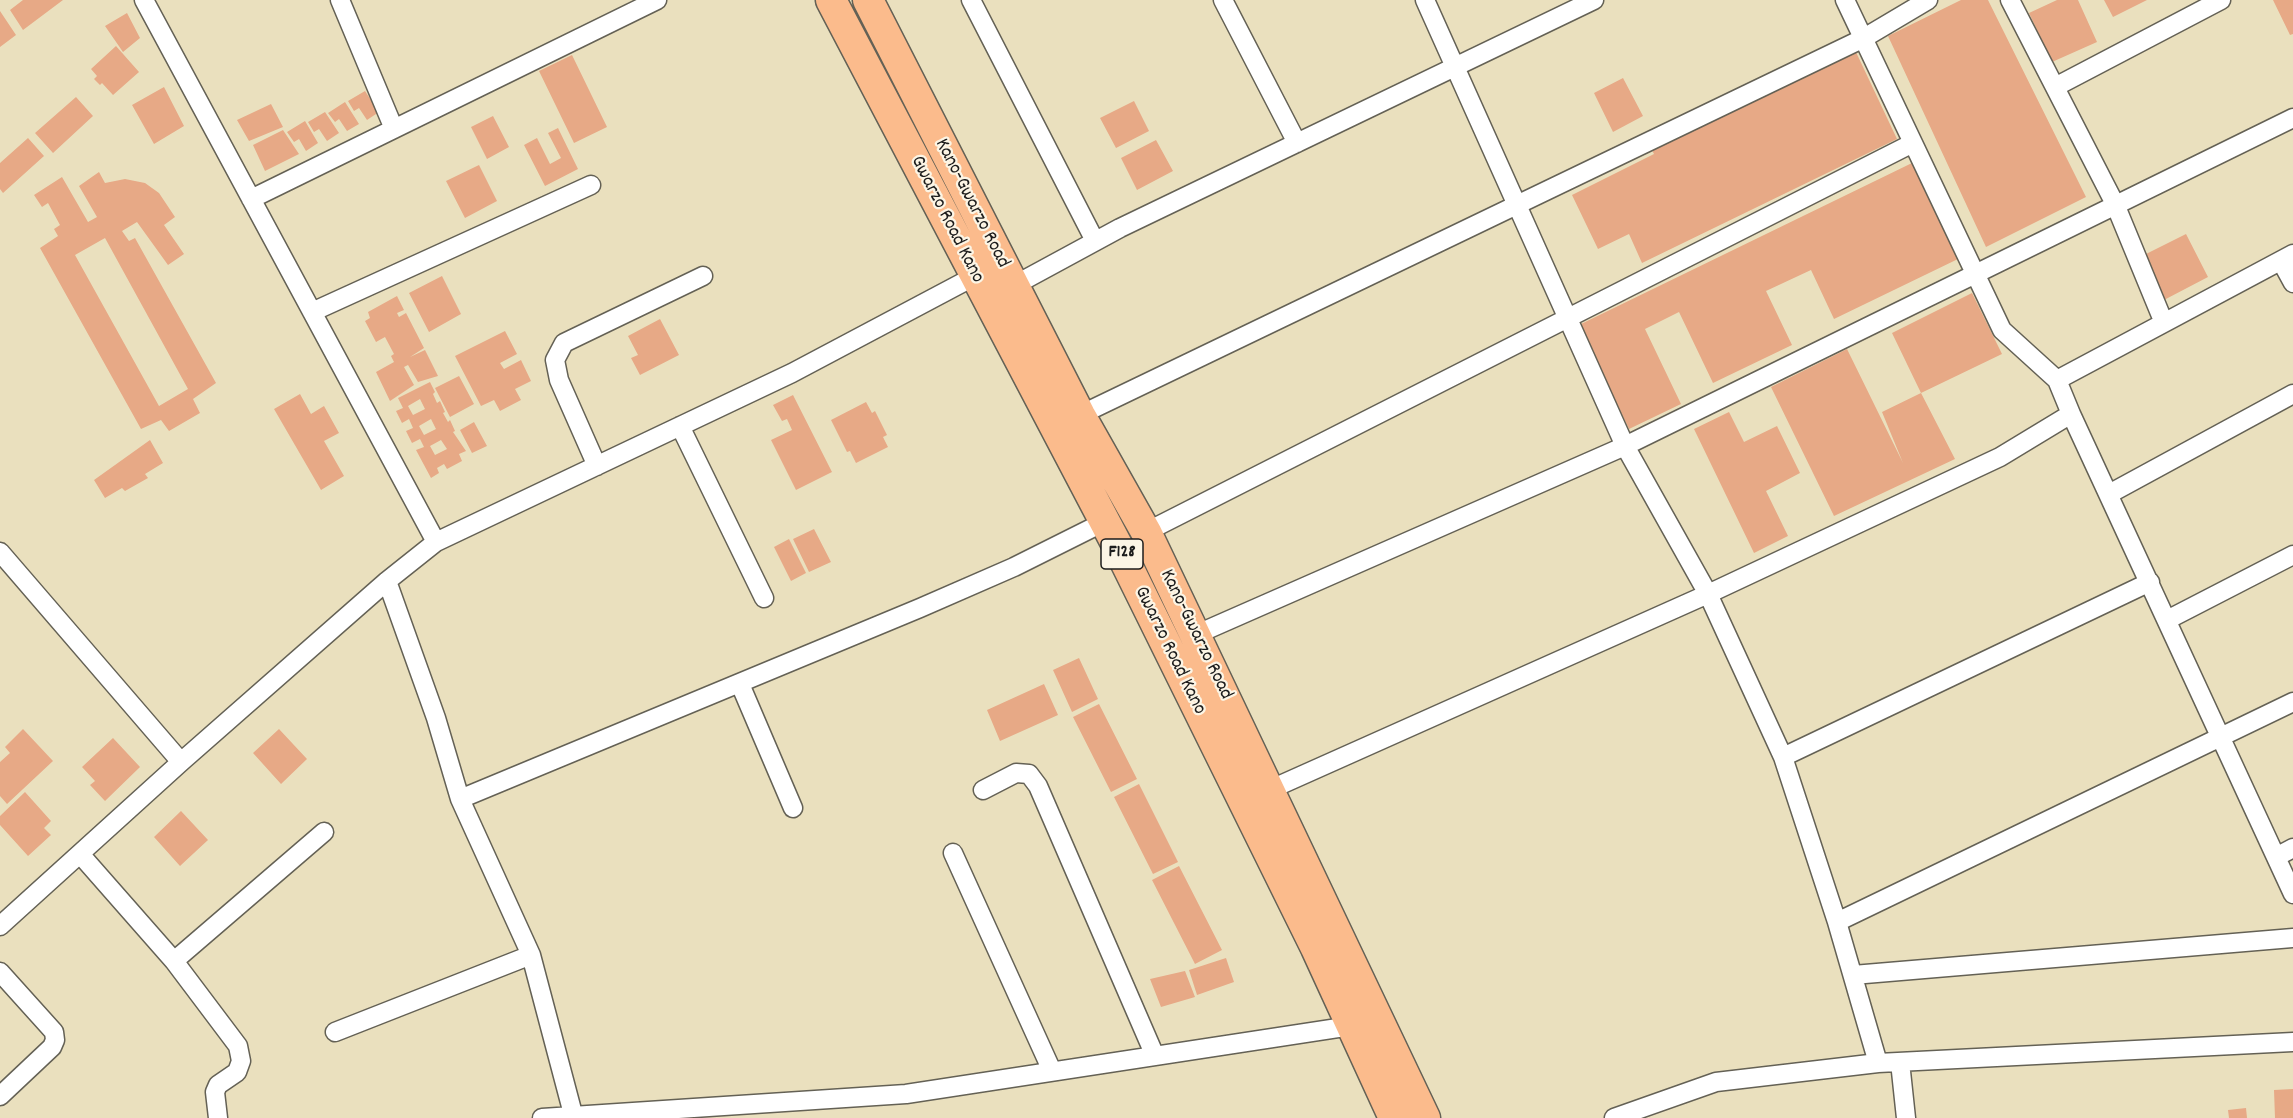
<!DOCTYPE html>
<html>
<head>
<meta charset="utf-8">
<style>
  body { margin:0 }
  canvas { display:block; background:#eae0be }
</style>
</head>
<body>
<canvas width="2293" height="1118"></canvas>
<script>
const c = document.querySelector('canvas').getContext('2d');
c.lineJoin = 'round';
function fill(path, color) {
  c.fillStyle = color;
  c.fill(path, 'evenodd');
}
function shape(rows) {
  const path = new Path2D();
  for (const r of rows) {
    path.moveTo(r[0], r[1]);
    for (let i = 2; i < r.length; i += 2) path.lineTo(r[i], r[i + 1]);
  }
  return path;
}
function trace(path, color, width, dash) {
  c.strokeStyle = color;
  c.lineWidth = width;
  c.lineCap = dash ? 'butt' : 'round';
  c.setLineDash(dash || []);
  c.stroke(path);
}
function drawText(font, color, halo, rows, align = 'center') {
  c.font = font + ' Dekko,sans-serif';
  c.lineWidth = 4.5;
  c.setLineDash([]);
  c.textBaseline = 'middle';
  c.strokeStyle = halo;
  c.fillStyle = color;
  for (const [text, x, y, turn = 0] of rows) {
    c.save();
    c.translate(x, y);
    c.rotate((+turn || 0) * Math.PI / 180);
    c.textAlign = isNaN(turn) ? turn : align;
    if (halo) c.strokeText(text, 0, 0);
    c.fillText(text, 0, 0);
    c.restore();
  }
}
const building = shape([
  [23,0,63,0,23,30,10,10],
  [1961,0,1988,0,2086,197,1986,247,1888,36],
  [2057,0,2078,0,2097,42,2052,62,2029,13],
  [2104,0,2147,0,2113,17],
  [2273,0,2293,0,2293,34,2290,35],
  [0,11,16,35,0,47],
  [127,13,140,38,123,52,105,26],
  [116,46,139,72,113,95,102,83,100,85,94,79,97,76,91,69],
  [1855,50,1897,139,1642,263,1629,234,1598,249,1572,195,1654,154,1651,148],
  [572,55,607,127,574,143,539,71],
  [1623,78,1643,116,1613,132,1594,93],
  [164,87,184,126,154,144,132,105],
  [365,91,379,112,367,120,359,108,354,111,348,101],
  [76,97,93,116,53,153,35,133],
  [1134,101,1149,131,1116,148,1100,118],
  [345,102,359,124,347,131,339,119,335,122,328,113],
  [271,104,283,127,249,141,237,120],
  [325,112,339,133,327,141,319,129,314,132,308,122],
  [493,116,509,147,487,159,471,127],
  [305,121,318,143,306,151,299,139,294,142,287,132],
  [558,128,578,169,545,186,524,145,537,138,550,164,561,158,548,133],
  [283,130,299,154,265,171,253,145],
  [28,138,44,156,3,193,0,189,0,163],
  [1156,140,1173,171,1137,190,1121,158],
  [1912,163,1958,259,1834,319,1811,270,1766,291,1792,345,1713,383,1679,312,1645,329,1681,404,1629,429,1579,325],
  [479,165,497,201,465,218,446,181],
  [99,172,105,183,125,179,145,183,159,193,175,217,164,225,184,254,168,265,137,222,122,231,129,241,135,238,216,383,193,399,200,413,169,431,161,420,141,429,40,248,58,236,54,229,60,225,48,203,42,207,34,195,62,177,88,222,97,217,79,186],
  [105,238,188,389,159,406,75,255],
  [2186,234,2208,277,2164,300,2142,256],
  [442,276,461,314,429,332,409,293],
  [1972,293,2002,354,1921,393,1892,333],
  [397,296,404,310,397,313,399,317,406,313,424,348,410,357,425,350,438,376,418,382,408,365,404,367,414,385,390,401,376,372,394,362,391,356,394,354,385,337,376,342,365,321,370,318,368,312],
  [660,319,679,355,640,375,631,358,638,355,628,336],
  [505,331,517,354,500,363,504,369,521,360,531,381,515,389,521,400,500,411,494,400,481,406,455,356],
  [1847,349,1903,463,1882,412,1921,393,1955,459,1834,516,1771,387],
  [459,376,474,404,450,417,435,388],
  [430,382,435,392,433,394,437,403,440,401,445,412,443,413,448,422,450,420,455,431,453,432,466,451,459,454,462,461,447,469,444,464,437,468,439,473,431,478,416,450,424,447,420,439,412,443,406,431,413,428,409,419,402,423,396,411,403,408,398,398],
  [420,399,425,409,413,415,408,406],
  [431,419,436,429,424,435,419,426],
  [441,440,447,449,435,455,430,446],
  [300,394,311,414,324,406,339,433,324,441,344,476,321,490,274,409],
  [793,395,832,472,796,490,771,440,792,430,787,419,782,421,773,405],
  [866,402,872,413,875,411,887,435,883,437,888,447,856,463,850,451,847,452,831,420],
  [1729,412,1744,442,1777,426,1800,473,1766,491,1788,536,1754,553,1694,429],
  [474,422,487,446,472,453,460,430],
  [150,440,163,463,145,474,148,478,125,491,122,488,105,498,94,480],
  [814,529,831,562,809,572,793,539],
  [789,539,806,573,791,581,774,547],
  [1079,658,1098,699,1072,712,1053,670],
  [1044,684,1058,715,1000,741,987,710],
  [1099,704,1137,779,1111,792,1073,717],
  [23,729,53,761,7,804,0,796,0,762,10,753,5,747],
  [279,729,307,759,281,784,253,753],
  [113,738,140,767,105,801,90,785,95,781,82,767],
  [1139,784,1178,862,1153,874,1114,797],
  [25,792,51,821,44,828,51,835,28,856,0,825,0,816],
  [181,811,208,840,180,866,154,837],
  [1179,866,1222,950,1195,964,1152,880],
  [1226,958,1234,982,1197,995,1189,970],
  [1185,971,1195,997,1161,1007,1150,979],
  [2293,1089,2293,1118,2275,1118,2274,1090],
  [2246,1108,2247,1118,2229,1118,2228,1110]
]);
const minor = shape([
  [144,0,436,542],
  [340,0,394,129],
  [971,0,1095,241],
  [1223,0,1297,143],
  [1425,0,1625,446,1708,594,1783,757,1837,922,1878,1063],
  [2010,0,2115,204,2164,323],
  [2055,87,2221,0],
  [251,199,657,0],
  [2281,261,2293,283],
  [1013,286,1120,228,1594,0],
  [312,312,591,185],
  [2057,380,2293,254],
  [2071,414,2293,894],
  [1080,415,1864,38,1928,0],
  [680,426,764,598],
  [597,466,559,380,555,360,564,343,703,276],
  [2109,494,2293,394],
  [1146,532,1913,143],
  [0,552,181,762],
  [387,581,436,718,460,799,531,955,573,1114],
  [2167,620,2293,555],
  [1195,635,1625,446,2293,118],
  [740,684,793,808],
  [1783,757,2150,582],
  [983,790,1016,773,1029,774,1038,786,1155,1056],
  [1269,790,1708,594,2000,457,2071,414,2057,380,2002,330,1845,0],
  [460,799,920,608,1014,567,1104,522],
  [953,853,1052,1071],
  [80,854,174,961,238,1046,241,1061,237,1072,218,1085,215,1092,218,1118],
  [2276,857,2293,848],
  [1837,922,2293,702],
  [0,926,181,762,387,581,436,542,792,373,975,276],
  [174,961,324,832],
  [0,972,54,1032,55,1040,52,1047,0,1096],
  [1853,975,2293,938],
  [335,1032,531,955],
  [1900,1062,1906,1118],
  [542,1118,906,1094,1351,1026],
  [1614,1118,1716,1082,1878,1063,2293,1042]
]);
const primary = shape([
  [831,0,1117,545,1316,948,1394,1118],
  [868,0,1080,415,1146,532,1425,1118]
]);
const shields = [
  [1122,554,42]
];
const shieldNames = [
  ["F128",1122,554]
];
const streetNames = [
  ["Kano-Gwarzo Road",971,204,63],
  ["Gwarzo Road Kano",946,220,63],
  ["Kano-Gwarzo Road",1195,635,64],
  ["Gwarzo Road Kano",1169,651,64]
];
fill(building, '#e7a986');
trace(minor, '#646155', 21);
trace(primary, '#646155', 33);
trace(minor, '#fff', 18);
trace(primary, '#fbbb8c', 30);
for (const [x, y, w] of shields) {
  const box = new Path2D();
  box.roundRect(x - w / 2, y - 15, w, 30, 4.5);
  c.fillStyle = '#fcf5e5';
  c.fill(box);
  trace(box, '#1c1c1c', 1.5);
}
drawText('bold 18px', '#1c1c1c', null, shieldNames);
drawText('20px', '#1c1c1c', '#fcf5e5', streetNames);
</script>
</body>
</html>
